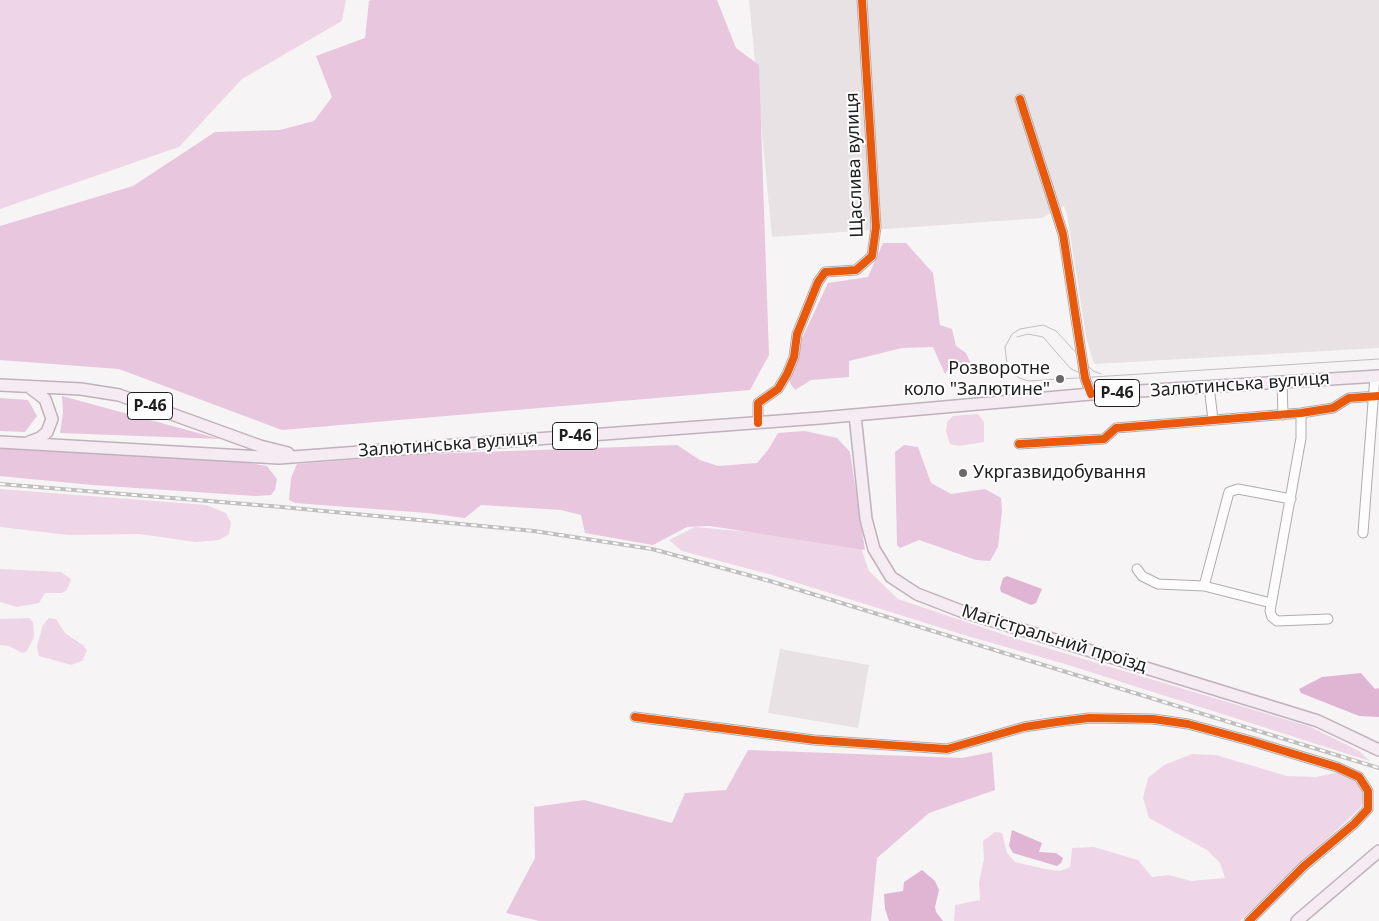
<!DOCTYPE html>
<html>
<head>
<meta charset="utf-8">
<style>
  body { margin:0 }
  canvas { display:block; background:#f6f4f5 }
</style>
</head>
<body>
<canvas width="1379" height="921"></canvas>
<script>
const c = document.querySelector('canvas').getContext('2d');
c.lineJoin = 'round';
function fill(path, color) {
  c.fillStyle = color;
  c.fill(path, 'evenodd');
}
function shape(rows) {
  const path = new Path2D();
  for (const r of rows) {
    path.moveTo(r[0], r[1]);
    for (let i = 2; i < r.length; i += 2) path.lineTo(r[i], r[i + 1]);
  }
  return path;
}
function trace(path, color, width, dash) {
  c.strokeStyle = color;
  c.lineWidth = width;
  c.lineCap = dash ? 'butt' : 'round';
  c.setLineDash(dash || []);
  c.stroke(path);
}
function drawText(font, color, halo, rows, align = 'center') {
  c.font = font + ' "Noto Sans",sans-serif';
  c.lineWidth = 4;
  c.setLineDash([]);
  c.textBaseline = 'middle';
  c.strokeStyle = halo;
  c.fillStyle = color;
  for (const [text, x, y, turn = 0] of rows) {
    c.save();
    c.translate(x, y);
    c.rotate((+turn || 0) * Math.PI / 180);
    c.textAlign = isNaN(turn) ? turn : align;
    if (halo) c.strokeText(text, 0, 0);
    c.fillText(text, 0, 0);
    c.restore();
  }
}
const built = shape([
  [749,0,1379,0,1379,348,1094,364,1086,337,1067,214,1064,206,1042,218,772,237],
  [780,649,869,665,858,728,768,713]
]);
const green = shape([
  [0,0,346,0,342,21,242,79,179,147,0,209],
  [978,414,984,422,984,442,959,446,950,444,946,432,947,422,953,416],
  [0,489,206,505,226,513,231,523,229,534,219,540,196,542,139,534,69,535,8,528,0,527],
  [695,527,806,537,861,548,869,571,898,599,1017,639,1311,727,1359,751,1370,761,1065,664,964,635,772,575,682,551,669,540],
  [0,569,61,572,71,579,67,590,62,593,45,593,39,603,17,607,0,602],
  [29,618,33,622,34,637,27,651,22,653,9,646,0,645,0,619],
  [49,618,56,619,65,633,84,646,87,651,82,661,71,665,39,656,37,646,43,625],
  [1192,754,1216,755,1287,776,1316,777,1335,773,1356,778,1365,792,1361,807,1240,921,954,921,955,905,980,900,979,883,984,859,983,841,995,832,1002,833,1007,853,1015,862,1045,869,1060,871,1070,867,1072,848,1094,847,1138,860,1152,877,1169,875,1191,881,1225,878,1220,863,1207,850,1149,818,1143,798,1148,778,1164,765]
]);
const forest = shape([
  [371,0,717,0,736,48,759,65,769,355,750,390,282,430,119,369,0,360,0,226,133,186,215,132,280,130,314,121,332,97,316,56,365,38,369,1],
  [883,243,906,243,933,273,940,325,952,329,956,346,966,353,971,364,951,365,945,374,933,347,902,348,849,361,849,377,811,380,795,390,790,383,789,366,828,283,868,277],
  [62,396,220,439,60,433,63,413],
  [0,398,28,400,37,416,25,432,0,431],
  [805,431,837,438,850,452,865,550,710,526,687,527,653,545,585,533,581,515,561,510,481,505,465,518,427,513,295,503,289,500,291,478,297,464,427,454,677,445,700,460,718,466,757,463,768,450,778,433],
  [904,445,918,447,931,483,951,494,985,489,1001,498,1002,511,998,547,990,561,976,560,919,540,900,548,897,545,895,452],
  [0,446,249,463,267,466,277,479,275,490,271,495,255,496,92,485,0,476],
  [748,750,962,758,992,752,995,790,929,813,877,858,871,921,539,921,506,913,535,858,534,807,584,800,672,823,685,793,726,790]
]);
const water = shape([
  [1007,576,1042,589,1036,603,1031,605,1001,592,1000,588,1003,578],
  [1361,673,1375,689,1379,688,1379,717,1359,716,1301,693,1299,689,1322,677],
  [1012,830,1042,843,1039,852,1056,853,1063,858,1061,863,1057,866,1013,853,1009,846],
  [922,870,935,881,939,890,935,907,936,912,943,921,889,921,885,909,884,894,903,891,904,882]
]);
const minor = shape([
  [1020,99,1063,234,1085,378,1091,394],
  [1282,382,1283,415],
  [1209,386,1213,420],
  [1301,413,1301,438,1270,611,1272,617,1277,621,1328,619],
  [758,423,758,403,778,389,787,374,794,357,797,334,818,282,825,272,856,270,872,256,876,227,862,0],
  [1019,444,1104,439,1116,428,1301,413,1333,408,1349,398,1379,396],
  [1363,533,1375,376],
  [1137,569,1142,576,1158,584,1204,586,1271,603],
  [1204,586,1229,492,1238,489,1291,499],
  [635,717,814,740,947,749,1024,727,1057,722,1089,718,1153,719,1188,724,1251,741,1337,767,1359,777,1368,791,1368,809,1354,824,1304,866,1249,921]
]);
const major = shape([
  [0,385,81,389,119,395,260,446,288,453],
  [29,387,45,399,52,419,47,432,40,438,29,442],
  [855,415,866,519,874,549,891,577,917,594,961,611,1318,721,1379,750],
  [0,442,279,458,820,418,1091,394,1379,376],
  [1297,921,1379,851]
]);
const tram = shape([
  [1017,337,1028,334,1043,337,1071,369,1080,373,1087,374],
  [1101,374,1093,371,1056,331,1043,325,1020,329,1012,334,1005,347,1007,364,1014,373,1019,378,1029,381,1379,359]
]);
const rail = shape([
  [0,484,282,507,534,531,652,549,770,581,1379,768]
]);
const cycleway = shape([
  [1020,99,1063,234,1085,378,1091,394],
  [758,423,758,403,778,389,787,374,794,357,797,334,818,282,825,272,856,270,872,256,876,227,862,0],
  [1019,444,1104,439,1116,428,1301,413,1333,408,1349,398,1379,396],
  [635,717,814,740,947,749,1024,727,1057,722,1089,718,1153,719,1188,724,1251,741,1337,767,1359,777,1368,791,1368,809,1354,824,1304,866,1249,921]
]);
const markers = [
  [1060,379,5,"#6a696a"],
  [963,473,5,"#6a696a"]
];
const shields = [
  [1117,393,45],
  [150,406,45],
  [575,436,45]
];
const shieldNames = [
  ["Р-46",1117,393],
  ["Р-46",150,406],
  ["Р-46",575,436]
];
const streetNames = [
  ["Щаслива вулиця",855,165,-92],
  ["Залютинська вулиця",1240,385,-4],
  ["Залютинська вулиця",448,445,-4],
  ["Магістральний проїзд",1054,639,17]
];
const poiNames = [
  ["Розворотне",1050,369],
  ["коло \"Залютине\"",1050,390],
  ["Укргазвидобування",973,473,"left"]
];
fill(built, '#e8e2e5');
fill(green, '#efd6e7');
fill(forest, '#e8c6de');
fill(water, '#e0b5d3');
trace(minor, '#afadae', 11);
trace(major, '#c0b1bc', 14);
trace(minor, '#fefdfe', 9);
trace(major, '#f4ecf2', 11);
trace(tram, '#c0bebf', 1);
trace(rail, '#c0bebf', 4);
trace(rail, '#fff', 2, [5.5]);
trace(cycleway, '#e8590c', 8);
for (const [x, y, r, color] of markers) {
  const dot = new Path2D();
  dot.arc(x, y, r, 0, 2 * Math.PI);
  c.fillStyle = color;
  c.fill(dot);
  trace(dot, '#fff', 2);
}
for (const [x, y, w] of shields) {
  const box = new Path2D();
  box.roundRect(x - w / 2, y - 13.5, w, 27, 4);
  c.fillStyle = '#fff';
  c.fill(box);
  trace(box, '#1f1e1f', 1);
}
drawText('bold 16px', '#1f1e1f', null, shieldNames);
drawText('18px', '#1f1e1f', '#fff', streetNames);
drawText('18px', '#1f1e1f', '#fff', poiNames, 'right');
</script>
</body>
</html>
